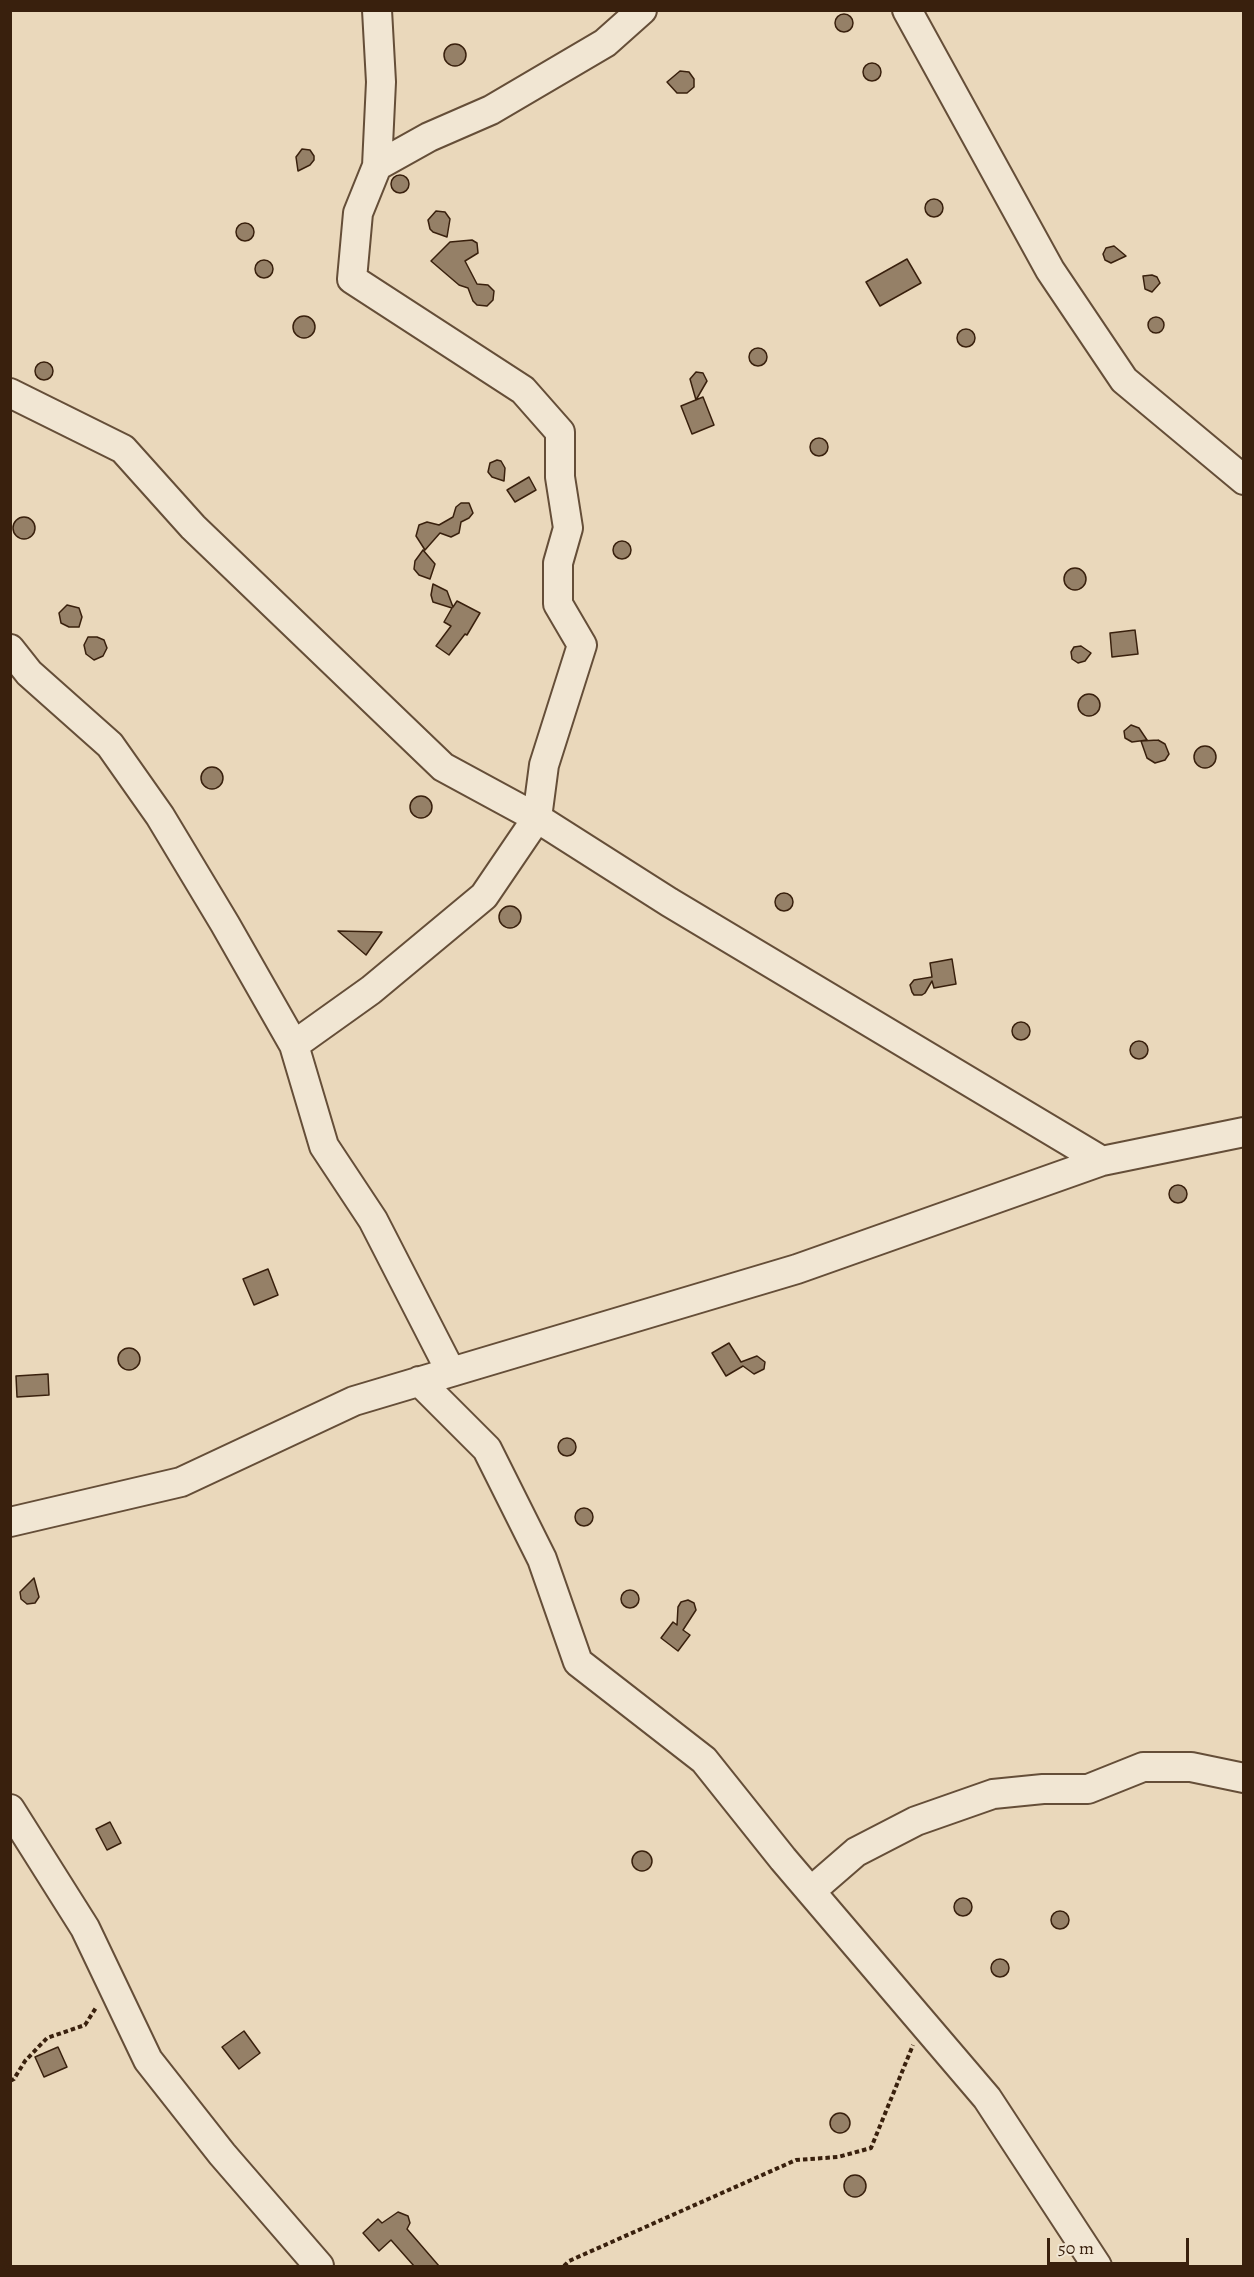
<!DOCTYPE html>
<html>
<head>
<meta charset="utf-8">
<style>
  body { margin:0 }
  #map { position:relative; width:1254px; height:2277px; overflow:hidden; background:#ead8bb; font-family:Alegreya,serif }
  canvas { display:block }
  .frame { position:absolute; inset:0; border:12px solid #39200d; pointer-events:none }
  .scale { position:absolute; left:1047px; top:2238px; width:142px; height:27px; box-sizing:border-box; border:3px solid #39200d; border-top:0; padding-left:8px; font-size:18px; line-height:21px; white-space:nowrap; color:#39200d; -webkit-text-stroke:4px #f1e6d3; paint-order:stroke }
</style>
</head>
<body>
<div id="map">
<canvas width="1254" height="2277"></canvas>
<div class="frame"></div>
<div class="scale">50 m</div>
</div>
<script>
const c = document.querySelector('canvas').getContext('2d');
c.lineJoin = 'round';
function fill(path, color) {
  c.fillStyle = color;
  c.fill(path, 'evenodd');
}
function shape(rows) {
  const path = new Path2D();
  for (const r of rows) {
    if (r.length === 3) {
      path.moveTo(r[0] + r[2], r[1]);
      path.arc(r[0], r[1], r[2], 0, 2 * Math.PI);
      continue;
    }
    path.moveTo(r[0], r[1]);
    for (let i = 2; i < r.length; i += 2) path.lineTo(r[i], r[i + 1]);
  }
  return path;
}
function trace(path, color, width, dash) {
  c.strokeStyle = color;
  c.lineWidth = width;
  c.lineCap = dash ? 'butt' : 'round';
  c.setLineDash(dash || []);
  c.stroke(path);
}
const building = shape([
  [844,23,9],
  [455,55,11],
  [872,72,9],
  [680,71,689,72,694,79,694,87,687,93,677,93,667,82,680,71],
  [302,149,310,150,314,156,314,160,310,165,298,171,296,157,302,149],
  [400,184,9],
  [934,208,9],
  [436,211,445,212,450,219,447,237,433,232,430,229,428,220,436,211],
  [245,232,9],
  [472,240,477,243,478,253,465,261,477,284,488,285,494,291,493,300,487,306,477,305,473,301,468,288,459,285,431,261,450,242,472,240],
  [1114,246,1126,256,1111,263,1105,260,1103,254,1106,248,1114,246],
  [907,259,921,283,880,306,866,282,907,259],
  [264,269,9],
  [1152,275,1157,277,1160,283,1152,292,1145,289,1143,276,1152,275],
  [304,327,11],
  [1156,325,8],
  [966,338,9],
  [758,357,9],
  [44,371,9],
  [696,372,703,373,707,381,696,400,690,379,696,372],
  [703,397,714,425,692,434,681,406,703,397],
  [819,447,9],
  [497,460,501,461,505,468,504,481,492,477,488,472,490,463,497,460],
  [529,477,536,490,515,502,507,490,529,477],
  [461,503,469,503,473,513,469,518,461,522,459,533,451,537,440,533,425,550,416,536,419,525,427,522,439,525,453,517,456,507,461,503],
  [24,528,11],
  [622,550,9],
  [423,550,435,564,430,579,419,575,414,569,415,561,423,550],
  [1075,579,11],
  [433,584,447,591,453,607,457,601,480,613,467,635,465,634,449,655,436,646,451,626,444,622,452,608,433,602,431,595,433,584],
  [67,605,79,608,82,617,79,627,69,627,61,623,59,613,67,605],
  [1135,630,1138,654,1112,657,1110,633,1135,630],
  [88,637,97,637,104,640,107,648,103,656,94,660,86,654,84,645,88,637],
  [1081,646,1091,653,1085,661,1078,663,1072,659,1071,652,1074,647,1081,646],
  [1089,705,11],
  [1131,725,1139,728,1147,740,1132,742,1125,738,1124,731,1131,725],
  [1158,740,1165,744,1169,754,1165,760,1155,763,1147,758,1141,741,1158,740],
  [1205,757,11],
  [212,778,11],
  [421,807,11],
  [784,902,9],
  [510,917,11],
  [338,931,382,932,366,955,338,931],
  [952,959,956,984,934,988,932,981,925,993,922,995,914,995,912,992,910,985,914,980,932,977,930,963,952,959],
  [1021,1031,9],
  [1139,1050,9],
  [1178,1194,9],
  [268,1269,278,1295,254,1305,243,1279,268,1269],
  [729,1343,741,1362,757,1356,765,1362,764,1369,754,1374,743,1366,726,1376,712,1353,729,1343],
  [129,1359,11],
  [48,1374,49,1395,17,1397,16,1376,48,1374],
  [567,1447,9],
  [584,1517,9],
  [34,1578,39,1597,35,1603,27,1604,21,1599,20,1592,34,1578],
  [630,1599,9],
  [688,1600,694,1603,696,1610,683,1630,690,1635,678,1651,661,1638,673,1622,677,1625,678,1607,681,1602,688,1600],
  [110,1822,121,1843,107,1850,96,1829,110,1822],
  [642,1861,10],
  [963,1907,9],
  [1060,1920,9],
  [1000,1968,9],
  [244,2031,260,2053,239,2069,222,2047,244,2031],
  [58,2047,67,2067,44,2077,35,2057,58,2047],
  [840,2123,10],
  [855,2186,11],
  [398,2212,408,2216,410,2223,407,2229,439,2266,414,2266,391,2240,379,2251,363,2233,378,2219,382,2223,398,2212]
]);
const path = shape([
  [10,2081,14,2079,25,2061,47,2038,85,2025,97,2006],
  [564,2266,569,2261,796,2160,838,2157,871,2148,913,2045]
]);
const minor = shape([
  [907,10,1050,270,1124,380,1244,480],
  [377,166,429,137,491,110,605,43,642,10],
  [10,393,123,449,193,527,443,767,537,818,669,902,1102,1161],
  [10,649,29,673,110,745,160,816,225,924,294,1045,324,1146,373,1220,451,1372],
  [294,1045,371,990,484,896,537,818,544,765,582,645,558,604,558,563,568,528,560,477,560,432,523,390,352,279,358,213,377,166,381,82,377,10],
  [419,1381,487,1449,542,1559,578,1662,704,1760,783,1859,987,2098,1097,2266],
  [10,1522,181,1482,354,1401,797,1269,1102,1161,1244,1132],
  [10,1809,85,1928,148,2060,222,2154,319,2266],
  [811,1891,856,1852,916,1821,993,1794,1043,1789,1088,1789,1143,1767,1191,1767,1244,1778]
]);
fill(building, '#958067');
trace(building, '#39200d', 1.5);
trace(minor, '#654e38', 32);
trace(path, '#39200d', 4, [4.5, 3]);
trace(minor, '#f1e6d3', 28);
</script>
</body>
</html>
